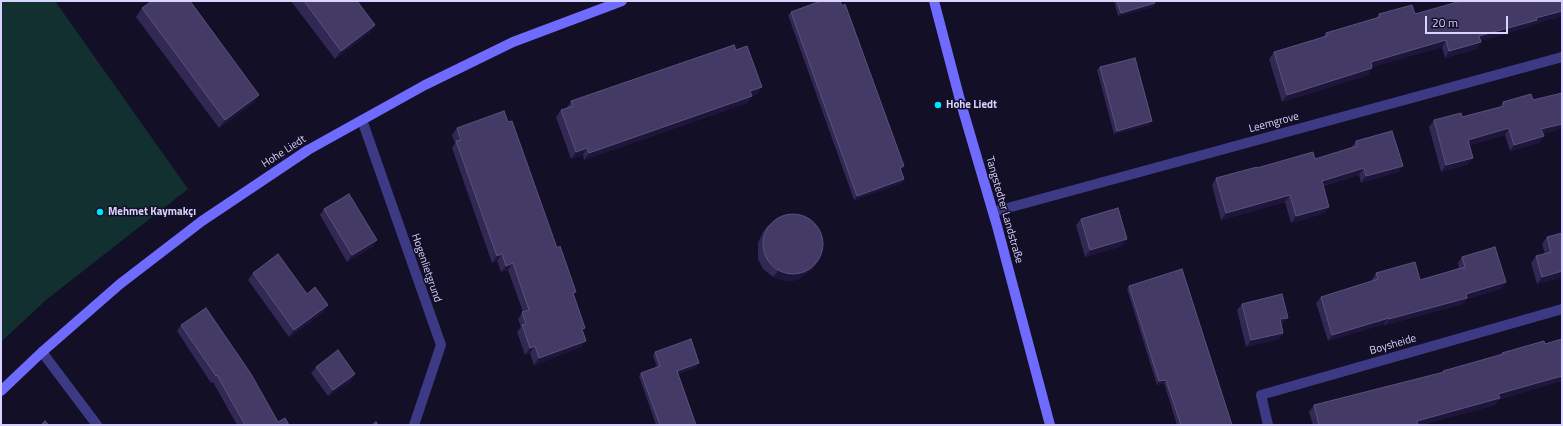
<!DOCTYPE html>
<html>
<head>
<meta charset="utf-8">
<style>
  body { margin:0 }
  #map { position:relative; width:1563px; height:426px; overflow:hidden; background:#130f26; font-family:"Titillium Web",sans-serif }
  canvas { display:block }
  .frame { position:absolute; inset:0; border:2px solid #d9d4ff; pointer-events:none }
  .scale { position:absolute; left:1425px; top:16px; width:83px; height:18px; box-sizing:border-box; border:2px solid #d9d4ff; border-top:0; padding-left:5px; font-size:12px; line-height:14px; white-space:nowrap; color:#d9d4ff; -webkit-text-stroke:3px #130f26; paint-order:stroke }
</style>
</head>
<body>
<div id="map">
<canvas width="1563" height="426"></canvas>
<div class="frame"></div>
<div class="scale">20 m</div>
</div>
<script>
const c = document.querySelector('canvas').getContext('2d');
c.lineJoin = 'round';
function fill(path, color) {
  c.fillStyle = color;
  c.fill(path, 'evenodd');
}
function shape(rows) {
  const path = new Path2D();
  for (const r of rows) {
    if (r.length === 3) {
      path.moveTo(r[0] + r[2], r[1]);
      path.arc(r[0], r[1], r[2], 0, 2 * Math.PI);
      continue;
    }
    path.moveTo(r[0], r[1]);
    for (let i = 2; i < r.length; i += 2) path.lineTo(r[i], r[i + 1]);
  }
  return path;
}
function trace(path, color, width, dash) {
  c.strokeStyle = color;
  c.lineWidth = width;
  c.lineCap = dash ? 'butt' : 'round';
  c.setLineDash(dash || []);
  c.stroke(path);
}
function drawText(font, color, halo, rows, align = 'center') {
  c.font = font + ' "Titillium Web",sans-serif';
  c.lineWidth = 3;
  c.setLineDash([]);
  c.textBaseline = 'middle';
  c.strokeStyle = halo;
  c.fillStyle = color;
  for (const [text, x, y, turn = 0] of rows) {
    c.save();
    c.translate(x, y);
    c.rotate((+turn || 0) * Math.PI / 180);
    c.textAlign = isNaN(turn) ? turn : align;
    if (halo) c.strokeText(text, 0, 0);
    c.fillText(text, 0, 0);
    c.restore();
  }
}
const green = shape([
  [1,1,55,1,188,189,46,300,1,342]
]);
const street = shape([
  [362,120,441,345,414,425],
  [993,212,1562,57],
  [42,352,97,425],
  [1268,425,1261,395,1562,309]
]);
const secondary = shape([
  [934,1,960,100,997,226,1050,425],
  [1,391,42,352,120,284,202,221,308,150,425,85,513,42,622,1]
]);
const wall = shape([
  [291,1,357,1,375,25,369,33,335,59],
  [1114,1,1154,1,1155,3,1153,7,1118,16],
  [1562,1,1562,16,1534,24,1532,26,1480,41,1481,42,1476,49,1445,58,1442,47,1372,67,1368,75,1282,102,1269,59,1274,52,1323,37,1326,33,1376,18,1379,14,1415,14],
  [142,8,259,95,253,103,219,128,136,17],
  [791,12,902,170,901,170,902,183,854,200,788,15],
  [1100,67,1152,121,1149,125,1114,134,1097,70],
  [762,87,757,94,752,96,747,103,584,160,583,155,571,159,556,117,561,110,567,108,571,101],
  [1503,102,1543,134,1544,136,1539,143,1510,151,1505,135,1470,145,1468,164,1441,172,1429,127,1434,120,1462,117,1500,107],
  [457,128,574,295,583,332,581,347,534,365,530,353,525,355,517,332,521,327,518,319,523,312,508,270,501,272,497,261,492,263,452,148,455,143,452,135],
  [1356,141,1403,166,1398,172,1361,183,1359,175,1323,186,1325,213,1291,223,1285,202,1221,220,1212,185,1216,178,1257,168,1315,159,1351,148],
  [324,209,377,240,372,247,347,262,320,215],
  [1081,219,1127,239,1122,246,1085,257,1076,225],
  [768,225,813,269,797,280,786,281,773,277,763,269,758,259,758,243,763,232],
  [1547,237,1562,277,1537,284,1531,263,1536,256,1545,254,1542,244],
  [1462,257,1506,282,1501,289,1466,299,1463,304,1385,325,1384,324,1328,341,1316,303,1321,297,1372,281,1372,279,1376,273,1420,280,1459,268,1458,263],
  [253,273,307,294,324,312,289,337,248,280],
  [1129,286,1232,425,1177,425,1164,383,1157,385,1127,289],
  [1242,304,1283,324,1282,325,1283,333,1279,339,1246,347,1237,310],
  [181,325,278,422,289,425,237,425,213,382,211,383,177,331],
  [1544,341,1495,405,1421,425,1313,425,1309,412,1314,405,1442,373,1443,371,1501,355,1502,353],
  [655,352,697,367,678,374,696,425,656,425,639,376,641,373,657,367,653,356],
  [316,367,351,381,328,396,311,373]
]);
const shadedWall = shape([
  [1155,3,1153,7,1118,16,1121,13],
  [1562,11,1562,16,1534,24,1532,26,1474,43,1479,36,1536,18],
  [375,25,369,33,335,59,341,51],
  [1446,40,1442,47,1366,69,1371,62],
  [1481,42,1476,49,1445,58,1449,51],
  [1372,68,1368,75,1282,102,1287,95],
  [762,87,757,94,745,98,750,91],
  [259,95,253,103,219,128,225,120],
  [752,96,747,103,584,160,589,153],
  [1152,121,1149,125,1114,134,1117,131],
  [1562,124,1562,129,1537,136,1541,129],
  [1509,128,1505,135,1464,147,1468,140],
  [1544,136,1539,143,1510,151,1514,145],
  [587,148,583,155,571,159,576,152],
  [1473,158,1468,164,1441,172,1446,165],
  [1403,166,1398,172,1361,183,1366,176],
  [1364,168,1359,175,1317,187,1322,181],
  [904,179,902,183,854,200,857,196],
  [1290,195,1285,202,1221,220,1226,213],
  [1329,207,1325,213,1291,223,1296,216],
  [1127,239,1122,246,1085,257,1090,250],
  [377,240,372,247,347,262,352,255],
  [502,254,497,261,492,263,497,256],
  [513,263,508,270,501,272,506,266],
  [817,263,813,269,797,280,786,281,773,277,778,271],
  [1562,271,1562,277,1537,284,1542,277],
  [1506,282,1501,289,1466,299,1463,304,1385,325,1389,319],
  [328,305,324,312,289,337,294,330],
  [1288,318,1283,324,1276,326,1280,319],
  [1389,318,1384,324,1328,341,1332,335],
  [1283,333,1279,339,1246,347,1251,340],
  [586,341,581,347,534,365,539,358],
  [535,346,530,353,525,355,530,348],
  [699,363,697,367,675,375,677,371],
  [355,374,351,381,328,396,333,390],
  [1562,376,1562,381,1499,400,1495,405,1421,425,1414,425,1417,421,1498,394],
  [1166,380,1164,383,1157,385,1159,381]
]);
const building = shape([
  [152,1,190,1,259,95,225,120,142,8,152,1],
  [304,1,357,1,375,25,341,51,304,1],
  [821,1,840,1,842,6,845,4,904,166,900,168,904,179,857,196,791,12,821,1],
  [1117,1,1154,1,1155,3,1121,13,1117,1],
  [1461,1,1562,1,1562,11,1536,18,1537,20,1479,36,1481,42,1449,51,1446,40,1371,62,1372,68,1287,95,1274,52,1327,36,1326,33,1380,17,1379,14,1412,5,1415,14,1461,1],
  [734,45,736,50,747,46,762,87,750,91,752,96,589,153,587,148,576,152,561,110,573,106,571,101,734,45],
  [1135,58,1152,121,1117,131,1100,67,1135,58],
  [1562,93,1562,124,1541,129,1544,136,1514,145,1509,128,1468,140,1473,158,1446,165,1434,120,1461,113,1462,117,1504,106,1503,102,1531,94,1533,100,1562,93],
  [504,111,508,122,512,121,557,248,560,246,576,292,573,293,585,328,582,329,586,341,539,358,535,346,530,348,522,325,526,324,522,312,529,310,513,263,506,266,502,254,497,256,456,141,461,140,457,128,504,111],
  [1392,131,1403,166,1366,176,1364,168,1322,181,1329,207,1296,216,1290,195,1226,213,1216,178,1257,167,1257,168,1313,152,1315,159,1357,146,1356,141,1392,131],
  [349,194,377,240,352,255,324,209,349,194],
  [1118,208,1127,239,1090,250,1081,219,1118,208],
  [793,244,30],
  [1562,233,1562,271,1542,277,1536,256,1551,252,1547,237,1562,233],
  [1495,247,1506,282,1466,294,1467,298,1389,319,1389,318,1332,335,1321,297,1378,279,1376,273,1415,262,1420,280,1465,267,1462,257,1495,247],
  [278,254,307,294,315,287,328,305,294,330,253,273,278,254],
  [1182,269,1232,425,1181,425,1166,380,1159,381,1129,286,1182,269],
  [1282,294,1288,318,1280,319,1283,333,1251,340,1242,304,1282,294],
  [206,308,251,374,278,422,285,418,289,425,247,425,247,424,245,425,217,375,216,376,181,325,206,308],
  [691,339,699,363,677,371,696,425,660,425,641,373,660,366,655,352,691,339],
  [1562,339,1562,376,1498,394,1500,398,1417,421,1418,425,1319,425,1314,405,1444,372,1443,371,1503,354,1502,353,1544,341,1545,344,1562,339],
  [338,350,355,374,333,390,316,367,338,350],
  [45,421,49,425,41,425,45,421],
  [376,422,378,425,372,425,376,422]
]);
const markers = [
  [938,105,4,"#00e5ff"],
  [100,212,4,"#00e5ff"]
];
const poiNames = [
  ["Hohe Liedt",946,105],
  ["Mehmet Kaymakçı",108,212]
];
const streetNames = [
  ["Leemgrove",1274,123,-15],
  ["Hohe Liedt",284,152,-33],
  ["Tangstedter Landstraße",1004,210,74],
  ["Hogenlietgrund",426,268,71],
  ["Boysheide",1393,345,-16]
];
fill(green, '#12302f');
trace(street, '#3d3a85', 10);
trace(secondary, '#6f6bff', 10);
fill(wall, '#312854');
fill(shadedWall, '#1d163a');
fill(building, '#433a66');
trace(building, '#5a527e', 1);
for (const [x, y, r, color] of markers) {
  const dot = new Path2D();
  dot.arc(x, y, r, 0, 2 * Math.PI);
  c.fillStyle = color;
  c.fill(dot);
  trace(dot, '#130f26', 1.5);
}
drawText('bold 11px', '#d9d4ff', '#130f26', poiNames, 'left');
drawText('11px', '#d9d4ff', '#130f26', streetNames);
</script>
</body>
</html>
